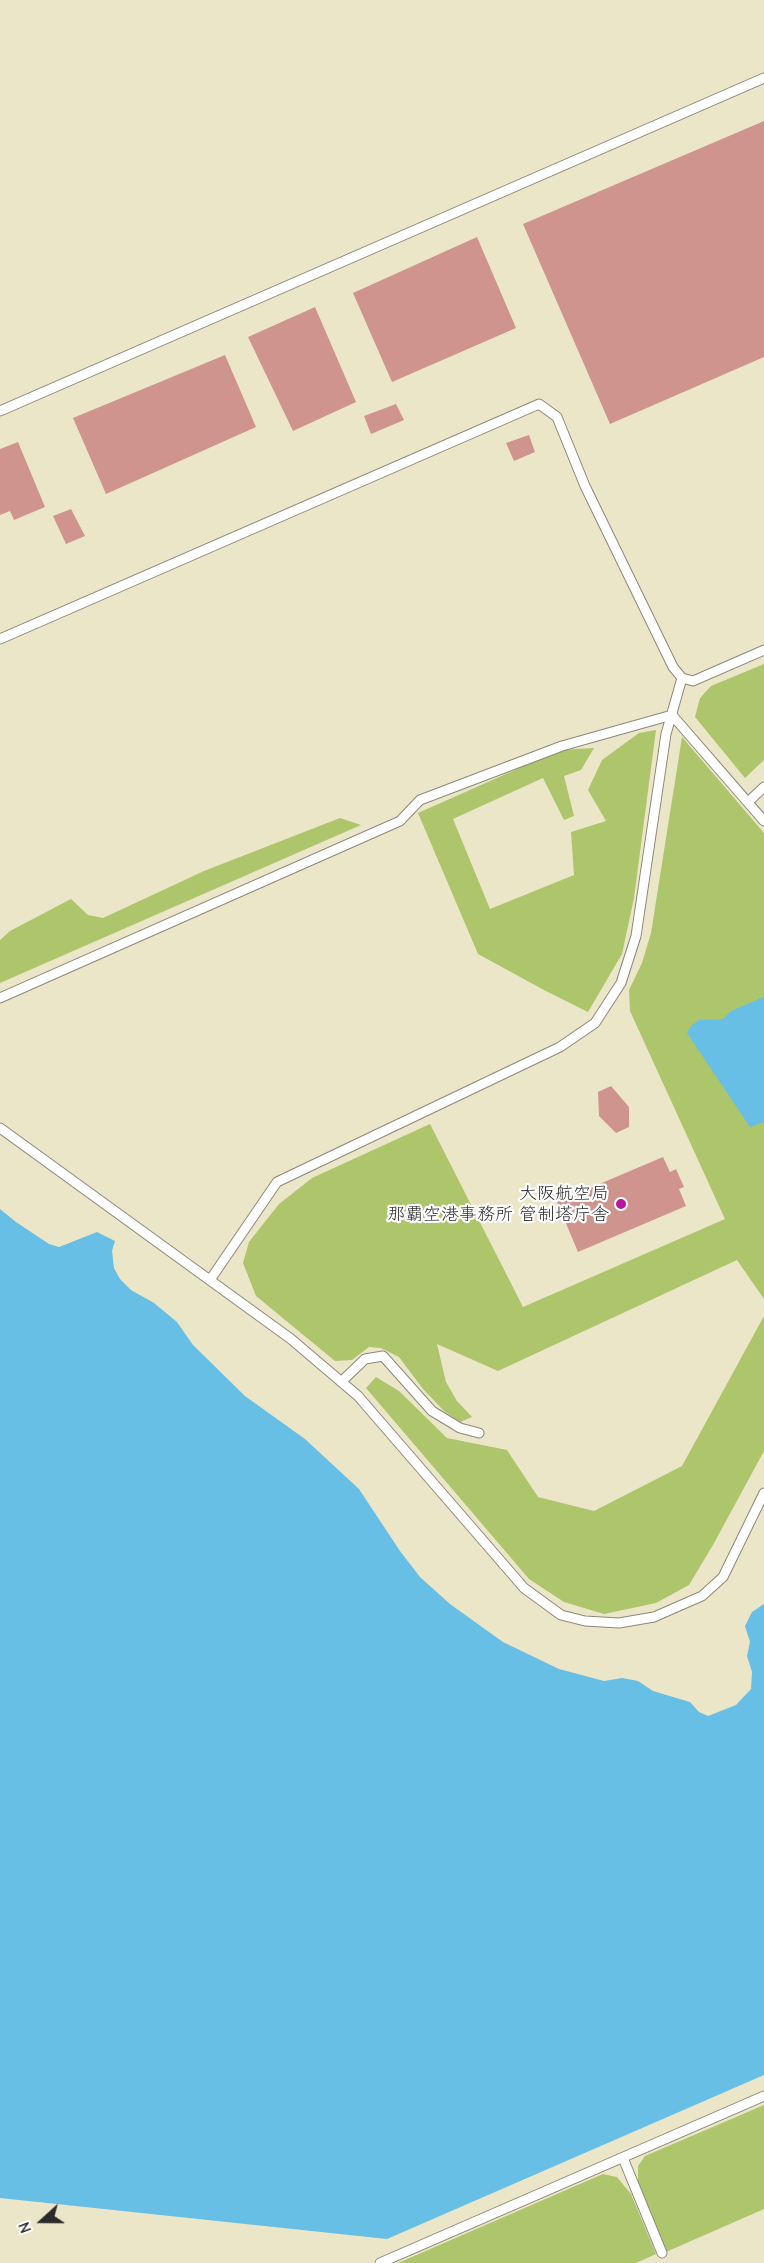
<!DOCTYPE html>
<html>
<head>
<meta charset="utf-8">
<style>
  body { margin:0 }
  #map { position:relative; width:764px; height:2263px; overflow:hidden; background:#ece6c9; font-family:"Comic Neue",sans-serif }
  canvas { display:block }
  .north { position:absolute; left:12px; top:2191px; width:60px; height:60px; -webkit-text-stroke:4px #fff; paint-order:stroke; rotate:249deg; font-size:16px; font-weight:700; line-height:24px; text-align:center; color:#2b2b2b }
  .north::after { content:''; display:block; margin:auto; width:21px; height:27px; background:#2b2b2b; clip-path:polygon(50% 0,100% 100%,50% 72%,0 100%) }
</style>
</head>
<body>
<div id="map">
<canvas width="764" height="2263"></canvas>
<div class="north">N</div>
</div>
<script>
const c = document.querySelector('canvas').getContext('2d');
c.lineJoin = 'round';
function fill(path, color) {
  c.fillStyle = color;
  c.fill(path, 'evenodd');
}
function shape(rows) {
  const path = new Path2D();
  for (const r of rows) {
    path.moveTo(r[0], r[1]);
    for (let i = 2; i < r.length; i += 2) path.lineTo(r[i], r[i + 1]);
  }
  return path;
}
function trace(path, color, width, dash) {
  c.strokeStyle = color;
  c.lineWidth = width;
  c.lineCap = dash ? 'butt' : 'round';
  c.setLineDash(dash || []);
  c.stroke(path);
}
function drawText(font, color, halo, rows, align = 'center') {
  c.font = font + ' "Comic Neue","Klee One",sans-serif';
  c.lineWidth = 4.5;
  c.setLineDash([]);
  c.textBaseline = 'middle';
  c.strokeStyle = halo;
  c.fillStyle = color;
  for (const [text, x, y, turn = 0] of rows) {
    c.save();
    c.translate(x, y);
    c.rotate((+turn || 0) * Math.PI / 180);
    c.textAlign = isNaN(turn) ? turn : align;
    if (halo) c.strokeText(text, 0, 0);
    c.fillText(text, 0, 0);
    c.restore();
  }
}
const green = shape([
  [764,664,764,760,745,778,695,717,700,698,711,686],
  [656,730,634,898,622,954,588,1012,542,989,478,954,418,813,560,750,594,748,581,770,564,776,574,816,564,820,543,778,453,819,490,909,574,875,571,832,606,821,588,790,602,760,639,733],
  [682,737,764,833,764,1299,737,1260,498,1371,437,1344,446,1382,457,1401,472,1417,460,1422,444,1411,423,1389,399,1357,381,1348,369,1347,352,1360,335,1361,256,1296,243,1263,249,1242,279,1204,312,1178,430,1124,523,1307,725,1219,630,1011,629,990,642,963,651,933],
  [340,818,361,825,0,983,0,940,10,931,71,899,88,915,103,918,204,871],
  [764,1316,764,1451,713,1545,689,1585,656,1603,604,1614,564,1602,529,1579,366,1388,376,1377,399,1391,447,1438,507,1450,538,1497,594,1511,682,1466],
  [764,2105,764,2209,666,2252,638,2182,638,2166,645,2156],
  [603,2174,617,2177,631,2194,656,2254,636,2263,398,2263]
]);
const water = shape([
  [764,997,764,1122,750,1127,687,1033,691,1026,699,1020,723,1019,731,1011],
  [0,1209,16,1222,49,1244,59,1247,97,1232,115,1241,112,1251,114,1268,120,1279,131,1290,154,1303,177,1322,193,1345,245,1396,305,1439,359,1489,400,1551,420,1577,450,1604,503,1642,559,1669,604,1681,622,1678,638,1681,653,1691,690,1702,699,1712,708,1716,736,1705,751,1689,752,1672,747,1656,750,1642,745,1626,752,1612,764,1604,764,2075,387,2239,0,2198]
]);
const building = shape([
  [764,121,764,357,610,424,523,224],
  [477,237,516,328,392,382,353,293],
  [315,307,356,402,293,431,248,337],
  [225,355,256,427,106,494,73,418],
  [396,404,404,420,371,434,364,416],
  [529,435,535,452,514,461,506,443],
  [18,442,45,507,14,520,10,511,0,515,0,449],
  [71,509,85,536,66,544,53,516],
  [611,1086,629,1107,629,1127,616,1133,599,1116,598,1092],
  [663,1157,670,1172,676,1169,684,1187,679,1189,686,1206,578,1252,557,1202]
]);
const lane = shape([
  [0,411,764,78],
  [0,639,539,404,557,417,585,486,673,667,682,678,693,681,764,650],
  [748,802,764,787],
  [0,998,400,821,420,800,562,746,672,715,764,821],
  [0,1128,291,1339,358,1396,524,1588,561,1615,585,1621,619,1623,654,1617,702,1596,723,1577,764,1493],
  [210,1280,277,1182,560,1047,595,1023,621,983,636,936,666,734,682,678],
  [341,1382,365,1359,383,1356,432,1411,460,1428,479,1433],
  [623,2158,662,2253],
  [380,2263,764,2096]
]);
const markers = [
  [621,1204,6,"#b5179e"]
];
const poiNames = [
  ["大阪航空局",609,1194],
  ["那覇空港事務所 管制塔庁舎",609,1215]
];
fill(green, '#adc56b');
fill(water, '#68bfe5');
fill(building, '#cf948e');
trace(lane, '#8c887a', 11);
trace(lane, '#fff', 9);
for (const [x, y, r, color] of markers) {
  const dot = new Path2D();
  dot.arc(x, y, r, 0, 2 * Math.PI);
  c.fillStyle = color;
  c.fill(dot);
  trace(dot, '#fff', 2);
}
drawText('18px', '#2b2b2b', '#fff', poiNames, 'right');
</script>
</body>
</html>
